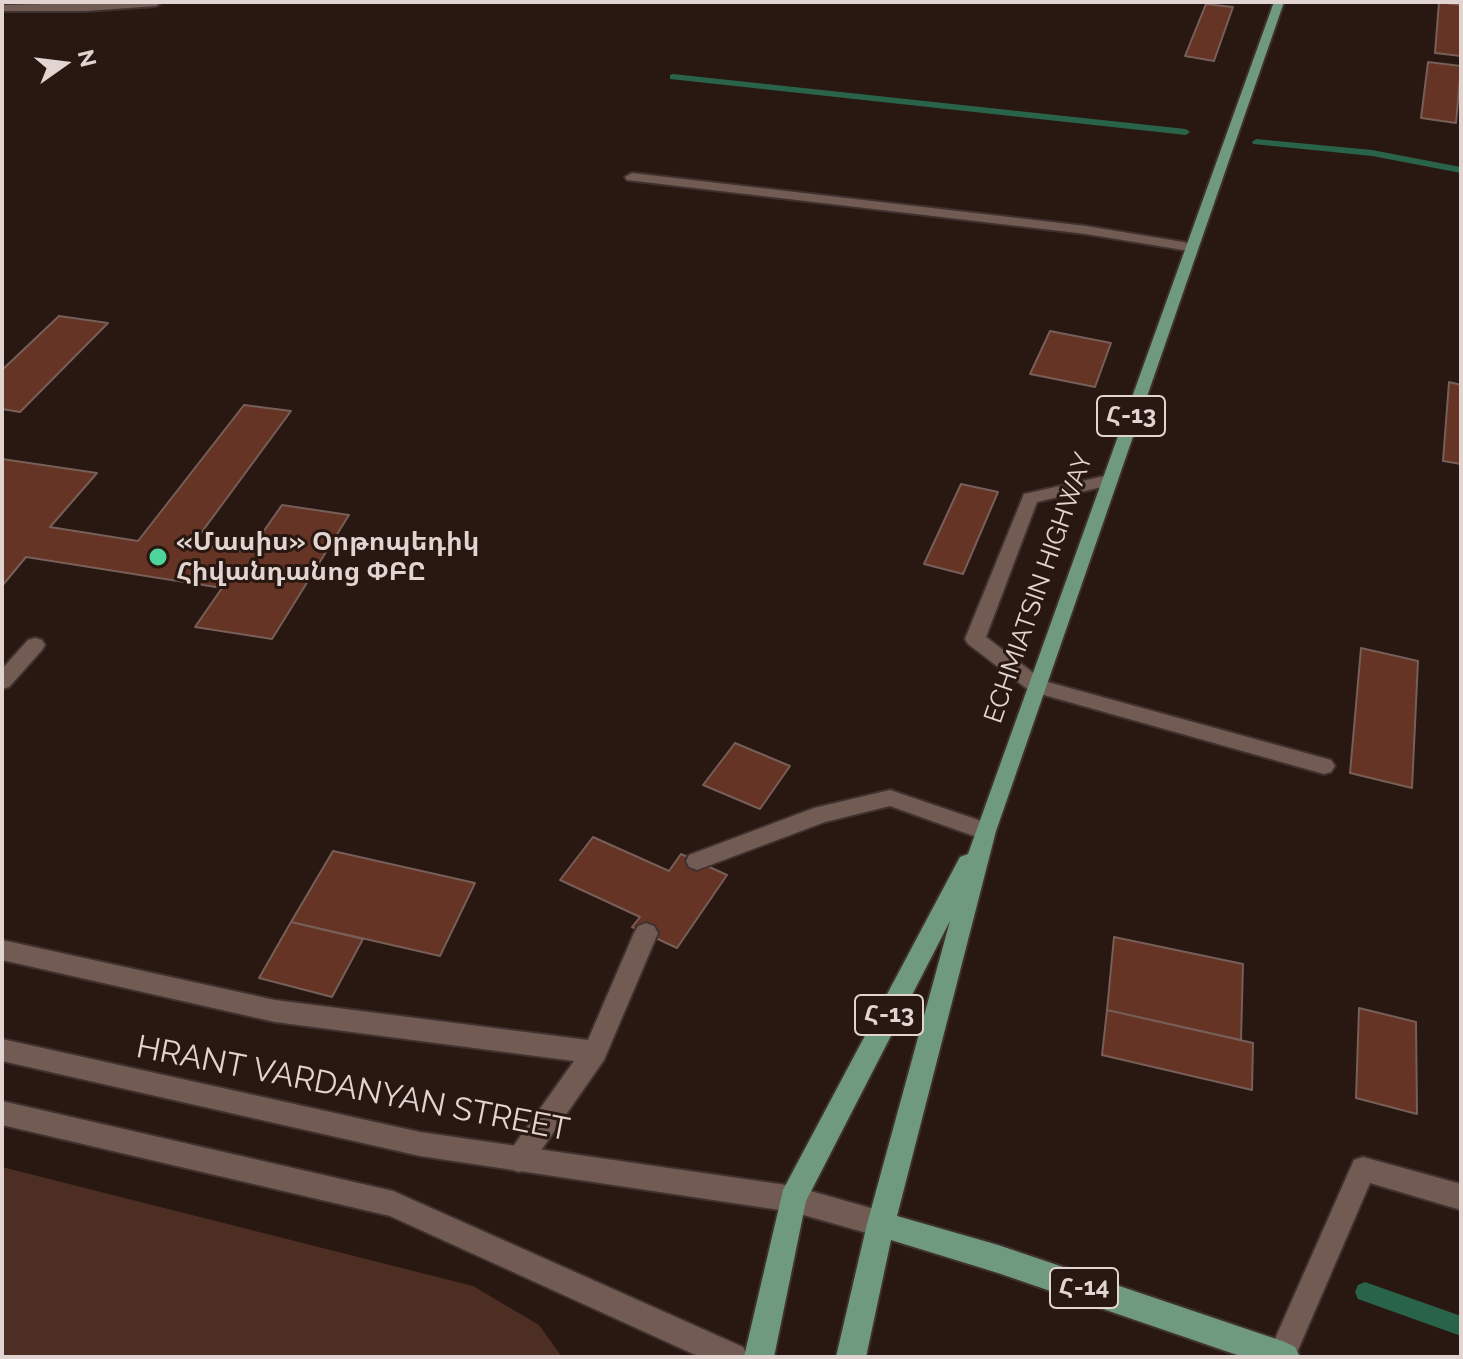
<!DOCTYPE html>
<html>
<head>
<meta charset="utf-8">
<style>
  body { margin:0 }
  #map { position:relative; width:1463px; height:1359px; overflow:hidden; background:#291711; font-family:Raleway,sans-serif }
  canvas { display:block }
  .frame { position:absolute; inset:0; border:4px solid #e2d5d1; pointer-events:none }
  .north { position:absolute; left:24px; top:24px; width:80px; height:80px; -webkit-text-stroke:6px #291711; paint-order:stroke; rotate:76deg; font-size:22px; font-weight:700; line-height:32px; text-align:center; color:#e2d5d1 }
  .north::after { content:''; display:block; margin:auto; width:28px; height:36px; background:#e2d5d1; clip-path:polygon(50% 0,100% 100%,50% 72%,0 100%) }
</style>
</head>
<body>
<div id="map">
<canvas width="1463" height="1359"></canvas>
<div class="frame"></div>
<div class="north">N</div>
</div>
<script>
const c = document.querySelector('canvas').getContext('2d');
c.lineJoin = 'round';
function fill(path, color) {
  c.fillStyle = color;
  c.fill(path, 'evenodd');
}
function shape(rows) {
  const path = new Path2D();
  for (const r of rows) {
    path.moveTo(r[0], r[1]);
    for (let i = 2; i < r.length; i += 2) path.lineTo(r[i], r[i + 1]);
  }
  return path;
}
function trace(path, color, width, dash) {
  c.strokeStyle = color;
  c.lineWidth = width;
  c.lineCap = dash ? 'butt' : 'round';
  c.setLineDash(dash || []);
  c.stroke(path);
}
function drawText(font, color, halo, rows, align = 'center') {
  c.font = font + ' Raleway,"Noto Sans Armenian",sans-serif';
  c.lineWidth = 6;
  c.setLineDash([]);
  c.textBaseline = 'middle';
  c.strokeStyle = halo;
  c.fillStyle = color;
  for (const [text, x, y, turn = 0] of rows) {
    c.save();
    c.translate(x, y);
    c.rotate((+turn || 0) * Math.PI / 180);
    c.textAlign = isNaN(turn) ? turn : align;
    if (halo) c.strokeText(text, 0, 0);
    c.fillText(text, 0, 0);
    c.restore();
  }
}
const green = shape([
  [2,1167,473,1286,539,1325,562,1357,2,1357]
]);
const stream = shape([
  [673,74,1186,129,1190,132,1186,135,670,79,670,75,673,74],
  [1256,139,1372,150,1461,167,1461,173,1372,156,1253,144,1252,142,1256,139],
  [1365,1282,1461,1316,1461,1336,1358,1299,1355,1292,1358,1285,1365,1282]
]);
const building = shape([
  [1439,2,1461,5,1461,56,1435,53,1439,2],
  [1206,4,1233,7,1214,61,1185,56,1206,4],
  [1428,62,1461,66,1456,123,1421,118,1428,62],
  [59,316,108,323,20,412,2,409,2,370,59,316],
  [1050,331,1111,343,1095,387,1030,374,1050,331],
  [1449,382,1461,385,1461,464,1443,461,1449,382],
  [244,405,291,411,193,544,249,552,282,505,349,515,272,639,195,627,222,588,26,557,2,586,2,459,97,473,50,527,138,541,244,405],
  [961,484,998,492,963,574,924,564,961,484],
  [1361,648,1418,661,1412,788,1350,773,1361,648],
  [735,743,790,766,760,809,703,785,735,743],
  [593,837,669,871,681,854,727,875,677,948,632,927,640,917,560,880,593,837],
  [333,851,475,883,440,956,291,922,333,851],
  [291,922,363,939,332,997,259,978,291,922],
  [1114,937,1243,964,1241,1040,1107,1010,1114,937],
  [1359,1008,1416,1022,1417,1114,1356,1098,1359,1008],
  [1107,1010,1253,1043,1252,1090,1102,1055,1107,1010]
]);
const service = shape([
  [124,2,161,3,156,6,86,11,2,11,2,5,124,2],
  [632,173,1086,226,1189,243,1196,247,1189,251,1086,234,627,180,625,177,632,173],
  [1109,475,1118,480,1115,484,1037,502,986,637,1044,681,1331,760,1335,766,1331,772,1324,774,1030,691,968,644,965,639,1024,494,1109,475],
  [35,638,42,640,45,645,42,650,9,687,2,689,2,669,28,640,35,638],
  [890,790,993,825,996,831,993,837,985,840,890,806,825,822,697,870,689,867,686,861,689,855,814,808,890,790],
  [646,923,654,926,658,933,604,1060,528,1169,519,1172,510,1169,506,1160,510,1151,574,1061,275,1022,2,960,2,940,275,1000,588,1040,634,933,638,926,646,923],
  [1363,1157,1461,1184,1461,1210,1370,1183,1295,1357,1267,1357,1354,1160,1363,1157]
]);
const secondary = shape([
  [2,1039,420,1132,793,1186,881,1211,891,1215,895,1224,891,1233,881,1237,793,1212,420,1156,2,1061,2,1039],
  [2,1101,393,1191,743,1347,748,1357,700,1357,390,1216,2,1125,2,1101]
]);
const primary = shape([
  [1274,2,1284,2,996,831,897,1216,998,1245,1285,1342,1295,1347,1300,1357,1243,1357,998,1273,891,1240,866,1357,836,1357,867,1224,950,921,806,1201,774,1357,744,1357,783,1190,960,857,968,854,1274,2]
]);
const markers = [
  [158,557,10,"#4cd49b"]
];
const shields = [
  [1131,416,68],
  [889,1015,68],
  [1084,1288,68]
];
const shieldNames = [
  ["Հ-13",1131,416],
  ["Հ-13",889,1015],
  ["Հ-14",1084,1288]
];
const poiNames = [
  ["«Մասիս» Օրթոպեդիկ",176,542],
  ["Հիվանդանոց ՓԲԸ",176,572]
];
const streetNames = [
  ["ECHMIATSIN HIGHWAY",1039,588,-71]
];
const nearStreetnames = [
  ["HRANT VARDANYAN STREET",353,1089,11]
];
fill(green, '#4c2e23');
fill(stream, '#296349');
fill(building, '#653424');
trace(building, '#765f58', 2);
trace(service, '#3f312f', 4);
trace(secondary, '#3f312f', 4);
trace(primary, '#3f312f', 4);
fill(service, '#715b53');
fill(secondary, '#715b53');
fill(primary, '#709a7f');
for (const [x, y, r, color] of markers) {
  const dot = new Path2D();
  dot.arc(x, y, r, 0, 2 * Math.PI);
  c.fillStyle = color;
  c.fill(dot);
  trace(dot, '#291711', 3);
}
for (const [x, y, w] of shields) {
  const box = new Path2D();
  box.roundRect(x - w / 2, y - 20, w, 40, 6);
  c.fillStyle = '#291711';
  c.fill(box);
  trace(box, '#e2d5d1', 2);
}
drawText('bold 24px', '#e2d5d1', null, shieldNames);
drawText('bold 26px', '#e2d5d1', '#291711', poiNames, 'left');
drawText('26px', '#e2d5d1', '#291711', streetNames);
drawText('32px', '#e2d5d1', '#291711', nearStreetnames);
</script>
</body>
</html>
